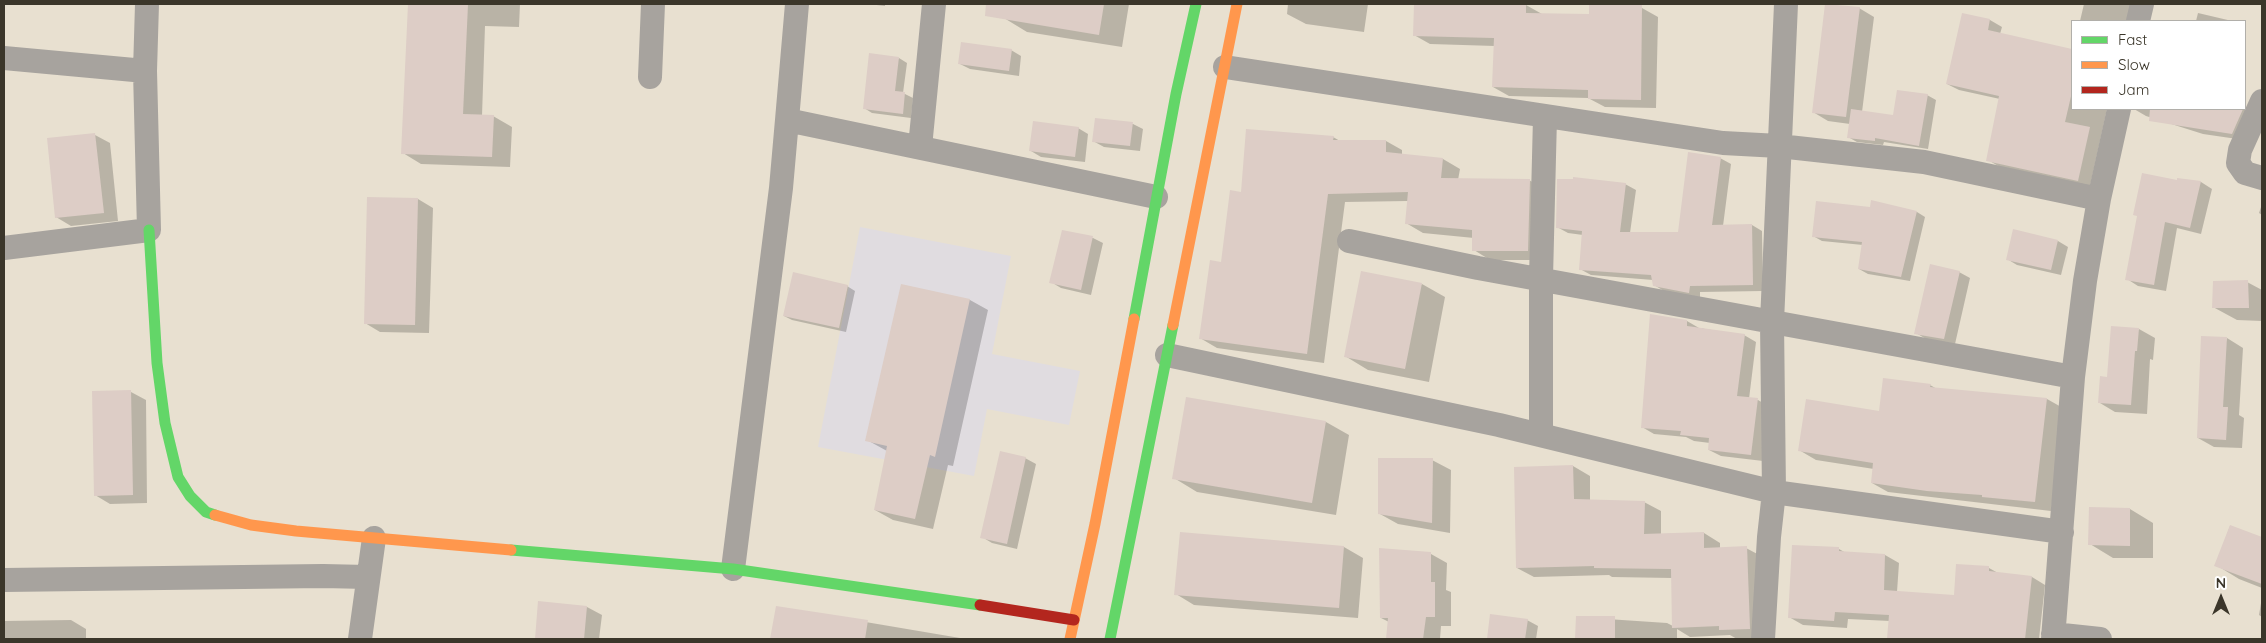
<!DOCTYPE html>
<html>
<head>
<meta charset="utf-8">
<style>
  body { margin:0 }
  #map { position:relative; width:2266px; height:643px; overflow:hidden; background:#e8e0d0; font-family:Quicksand,sans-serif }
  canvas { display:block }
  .frame { position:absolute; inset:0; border:5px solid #3b362a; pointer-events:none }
  .legend { position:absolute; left:2071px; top:20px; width:175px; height:90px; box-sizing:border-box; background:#fff; border:1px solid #b1afaa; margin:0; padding:6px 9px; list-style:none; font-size:15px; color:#3b362a }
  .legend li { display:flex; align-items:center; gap:10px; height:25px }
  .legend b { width:25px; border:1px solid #b1afaa }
  .north { position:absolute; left:2196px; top:573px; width:50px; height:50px; -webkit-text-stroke:4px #fff; paint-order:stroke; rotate:0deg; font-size:14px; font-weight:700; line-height:20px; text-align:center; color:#3b362a }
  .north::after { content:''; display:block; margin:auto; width:18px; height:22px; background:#3b362a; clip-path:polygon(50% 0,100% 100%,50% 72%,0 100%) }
</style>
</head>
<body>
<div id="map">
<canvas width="2266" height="643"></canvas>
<div class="frame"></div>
<ul class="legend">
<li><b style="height:6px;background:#63d668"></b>Fast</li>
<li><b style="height:6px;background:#ff974d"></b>Slow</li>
<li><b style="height:6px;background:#b3261e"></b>Jam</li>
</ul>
<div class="north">N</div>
</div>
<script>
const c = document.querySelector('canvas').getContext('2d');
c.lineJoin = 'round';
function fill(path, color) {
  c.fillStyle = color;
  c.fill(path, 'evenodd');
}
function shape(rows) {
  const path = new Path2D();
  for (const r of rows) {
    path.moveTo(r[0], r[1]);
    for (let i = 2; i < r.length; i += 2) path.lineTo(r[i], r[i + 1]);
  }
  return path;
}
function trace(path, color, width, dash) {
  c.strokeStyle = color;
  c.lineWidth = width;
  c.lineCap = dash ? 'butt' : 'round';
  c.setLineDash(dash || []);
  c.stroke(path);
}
const commercial = shape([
  [860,227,1011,256,992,354,1080,371,1069,425,987,409,974,476,818,447]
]);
const shadow = shape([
  [409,4,520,4,519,27,485,26,482,116,493,116,512,127,510,167,421,164,403,153],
  [868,4,885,4,885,6],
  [1006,4,1129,4,1122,47,1027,32,1004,18],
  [1288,4,1368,4,1364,32,1306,24,1287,14],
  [1415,4,1526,5,1542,14,1590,15,1591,7,1642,8,1658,17,1656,108,1605,107,1588,98,1509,96,1493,87,1495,46,1430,44,1414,35],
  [2084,4,2144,4,2137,21,2080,21],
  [1859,8,1874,17,1862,112,1894,116,1927,95,1936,100,1928,149,1884,142,1883,145,1857,142,1848,137,1850,124,1828,121,1813,112],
  [2198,13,2232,21,2196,21],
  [1963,14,1990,20,2002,27,2000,34,2072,51,2072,109,2107,109,2090,186,2000,167,1988,160,2000,99,1959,90,1947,84],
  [1011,50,1021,56,1019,76,970,69,960,64],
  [899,58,907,63,903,93,913,98,911,118,872,113,864,108],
  [2245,108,2256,115,2244,140,2203,134,2146,116,2134,109],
  [1096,119,1133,124,1143,129,1140,151,1104,147,1093,141],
  [1078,128,1088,134,1085,162,1041,157,1031,151],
  [95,135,110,143,118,221,71,226,56,217],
  [1333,137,1340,141,1386,141,1402,150,1402,155,1443,159,1460,169,1458,180,1529,180,1546,190,1544,260,1490,260,1474,250,1474,238,1423,233,1406,223,1408,201,1345,202,1324,363,1217,348,1200,338,1242,193],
  [1720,158,1731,164,1723,226,1752,225,1762,231,1763,291,1700,292,1700,298,1664,291,1654,285,1653,280,1591,275,1580,269,1583,235,1568,233,1557,227,1625,184,1636,190,1630,233,1679,233],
  [2178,182,2201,182,2212,189,2201,234,2177,228,2166,291,2138,286,2127,279,2138,216],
  [368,198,418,199,433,208,429,333,380,332,365,323],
  [1872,201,1917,212,1925,217,1910,281,1868,274,1859,269,1863,245,1822,241,1813,236,1871,208],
  [2262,204,2262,215,2259,213],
  [1063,231,1093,238,1103,243,1091,295,1061,288,1051,282],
  [2058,241,2068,247,2061,275,2017,265,2007,259],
  [1959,272,1970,278,1955,344,1926,339,1916,333],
  [2247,282,2262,290,2262,321,2237,320,2213,307],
  [1422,284,1445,297,1429,382,1368,370,1345,356],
  [902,285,970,300,988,310,953,466,948,465,933,529,893,520,875,510,887,451,867,440],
  [847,286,855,291,846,332,792,320,784,316],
  [1687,321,1699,328,1744,335,1756,342,1749,399,1758,400,1770,407,1763,461,1721,456,1709,450,1710,443,1694,441,1686,437,1654,434,1642,427],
  [2139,329,2155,338,2153,360,2150,359,2147,414,2115,412,2100,403,2108,378],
  [2227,338,2243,348,2239,415,2244,418,2242,448,2214,447,2198,438],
  [1930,385,1937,389,2047,399,2063,408,2051,511,1888,492,1872,483,1874,469,1816,460,1799,450,1880,413],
  [131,392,146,400,147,503,110,504,95,495],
  [1326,422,1349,435,1336,515,1197,492,1174,478],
  [1025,458,1036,464,1017,549,992,543,982,537],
  [1432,460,1451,470,1450,533,1398,524,1380,514],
  [1573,466,1590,476,1590,501,1644,502,1661,511,1661,534,1704,533,1720,543,1720,549,1746,548,1763,557,1766,638,1737,639,1730,635,1690,637,1677,629,1677,639,1577,639,1577,617,1667,623,1673,626,1672,578,1612,577,1609,575,1534,577,1517,568,1515,468],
  [2130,509,2153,523,2153,558,2113,558,2090,544],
  [2230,526,2262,538,2262,588,2239,579,2216,565],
  [1181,534,1344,547,1363,558,1358,618,1194,605,1176,594],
  [1839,549,1846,553,1885,555,1899,563,1897,592,1956,596,1989,568,1998,573,2032,577,2045,585,2039,639,1888,639,1890,621,1848,619,1847,628,1803,625,1789,617],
  [1431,554,1447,563,1446,590,1451,592,1451,626,1441,626,1440,639,1387,639,1389,622,1381,618],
  [2262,597,2262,617,2259,615],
  [540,602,587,607,602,615,599,639,536,639],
  [777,607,966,639,772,639],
  [1491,616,1527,620,1538,626,1536,639,1488,639],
  [71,620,86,629,86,639,4,639,4,621]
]);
const building = shape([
  [408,4,468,4,463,114,494,115,492,157,401,154],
  [986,4,1104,4,1099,35,985,16],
  [1414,4,1526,4,1526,13,1589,14,1589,4,1642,4,1641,100,1588,99,1588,90,1492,87,1494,38,1413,36],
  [1825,4,1860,7,1846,117,1812,113],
  [1962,13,1990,19,1988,30,2072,49,2072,92,2065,122,2090,127,2078,181,1986,161,1999,96,1946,84],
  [961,42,1012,49,1009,71,958,64],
  [869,53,899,57,895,91,905,92,903,114,863,109],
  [1897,90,1928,94,1919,146,1875,138,1875,141,1847,138,1851,109,1893,115],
  [2150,109,2243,109,2232,134,2149,121],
  [1095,118,1133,122,1130,146,1092,142],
  [1033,121,1079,127,1075,157,1029,151],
  [1246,129,1334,136,1333,140,1386,140,1386,152,1443,158,1441,178,1530,179,1528,251,1472,251,1472,230,1405,224,1408,192,1328,194,1307,354,1199,339,1210,260,1221,262,1230,190,1241,192],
  [95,133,104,213,55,218,47,138],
  [1688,152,1721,157,1712,225,1752,224,1753,285,1690,286,1689,293,1653,286,1651,275,1579,270,1582,231,1556,228,1557,179,1573,179,1573,177,1626,183,1620,232,1678,232],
  [2142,173,2177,180,2177,178,2201,181,2190,228,2165,222,2154,285,2125,280,2137,216,2133,215],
  [367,197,418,198,415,325,364,324],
  [1871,200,1917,211,1901,277,1858,269,1862,242,1812,237,1816,201,1870,207],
  [2013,229,2058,240,2051,270,2006,260],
  [1062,230,1093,236,1081,290,1049,283],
  [1930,264,1960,271,1944,339,1914,334],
  [1361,271,1422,283,1405,369,1344,357],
  [793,272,848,285,839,328,783,316],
  [2248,280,2249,308,2212,308,2213,281],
  [901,284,970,299,935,457,930,455,915,519,874,510,887,446,865,441],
  [1650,314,1687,320,1687,326,1745,334,1737,396,1758,398,1751,455,1708,450,1709,438,1680,435,1681,431,1641,428],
  [2111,326,2139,328,2137,351,2135,351,2131,405,2098,403,2100,376,2107,377],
  [2201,336,2227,337,2223,407,2228,407,2226,440,2197,438],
  [1883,378,1931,384,1930,387,2047,398,2035,502,1982,497,1982,495,1927,491,1871,483,1873,463,1798,451,1806,399,1879,411],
  [131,390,133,495,94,496,92,391],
  [1186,397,1326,421,1312,503,1172,479],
  [1000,451,1026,457,1007,544,980,538],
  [1378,458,1433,458,1432,523,1378,514],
  [1573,465,1574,499,1645,501,1644,534,1704,532,1704,548,1747,546,1750,629,1719,630,1719,626,1672,628,1671,569,1594,568,1594,566,1516,568,1514,467],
  [2089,507,2130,508,2130,546,2088,545],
  [2230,525,2262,537,2262,584,2214,566],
  [1180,532,1344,546,1339,608,1174,595],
  [1792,545,1839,547,1839,551,1885,554,1884,590,1954,595,1956,564,1989,566,1989,571,2032,576,2025,639,1887,639,1889,615,1835,612,1834,621,1788,618],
  [1379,548,1431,552,1431,582,1435,582,1435,617,1426,617,1423,639,1386,639,1388,618,1380,618],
  [538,601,587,606,584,639,535,639],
  [776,606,868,620,865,639,770,639],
  [1490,614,1528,619,1525,639,1487,639],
  [1576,616,1615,616,1615,639,1575,639]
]);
const street = shape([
  [1786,4,1772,322,1774,492,2062,532],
  [2138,21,2142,4],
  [4,58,145,71],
  [1225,67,1723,143,1779,146,1924,162,2099,199],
  [650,77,653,4],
  [2262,101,2240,150,2238,163,2245,173,2262,178],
  [787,120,797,4],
  [920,147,934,4],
  [1349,241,1478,268,2073,377],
  [4,248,149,230,145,71,147,4],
  [1167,355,1499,425,1774,492,1769,537,1763,639],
  [1541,435,1541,278,1545,117],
  [733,569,781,188,787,120,1156,197],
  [4,580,323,576,367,577],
  [2053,634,2100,639],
  [360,639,374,538],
  [2053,639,2073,377,2085,281,2099,199,2119,109]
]);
const fast = shape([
  [149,230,157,363,165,423,178,477,190,496,206,512,215,515],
  [1134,319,1176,94,1196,4],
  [511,550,733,569,980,605],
  [1110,639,1173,325]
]);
const slow = shape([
  [1173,325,1237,4],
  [215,515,251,525,296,531,511,550],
  [1070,639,1095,524,1134,319]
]);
const jam = shape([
  [980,605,1074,620]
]);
fill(commercial, '#e0dce0');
fill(shadow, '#0003');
fill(building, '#ddcdc6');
trace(street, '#a7a39e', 24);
trace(fast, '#63d668', 11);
trace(slow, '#ff974d', 11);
trace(jam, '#b3261e', 11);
</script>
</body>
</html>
